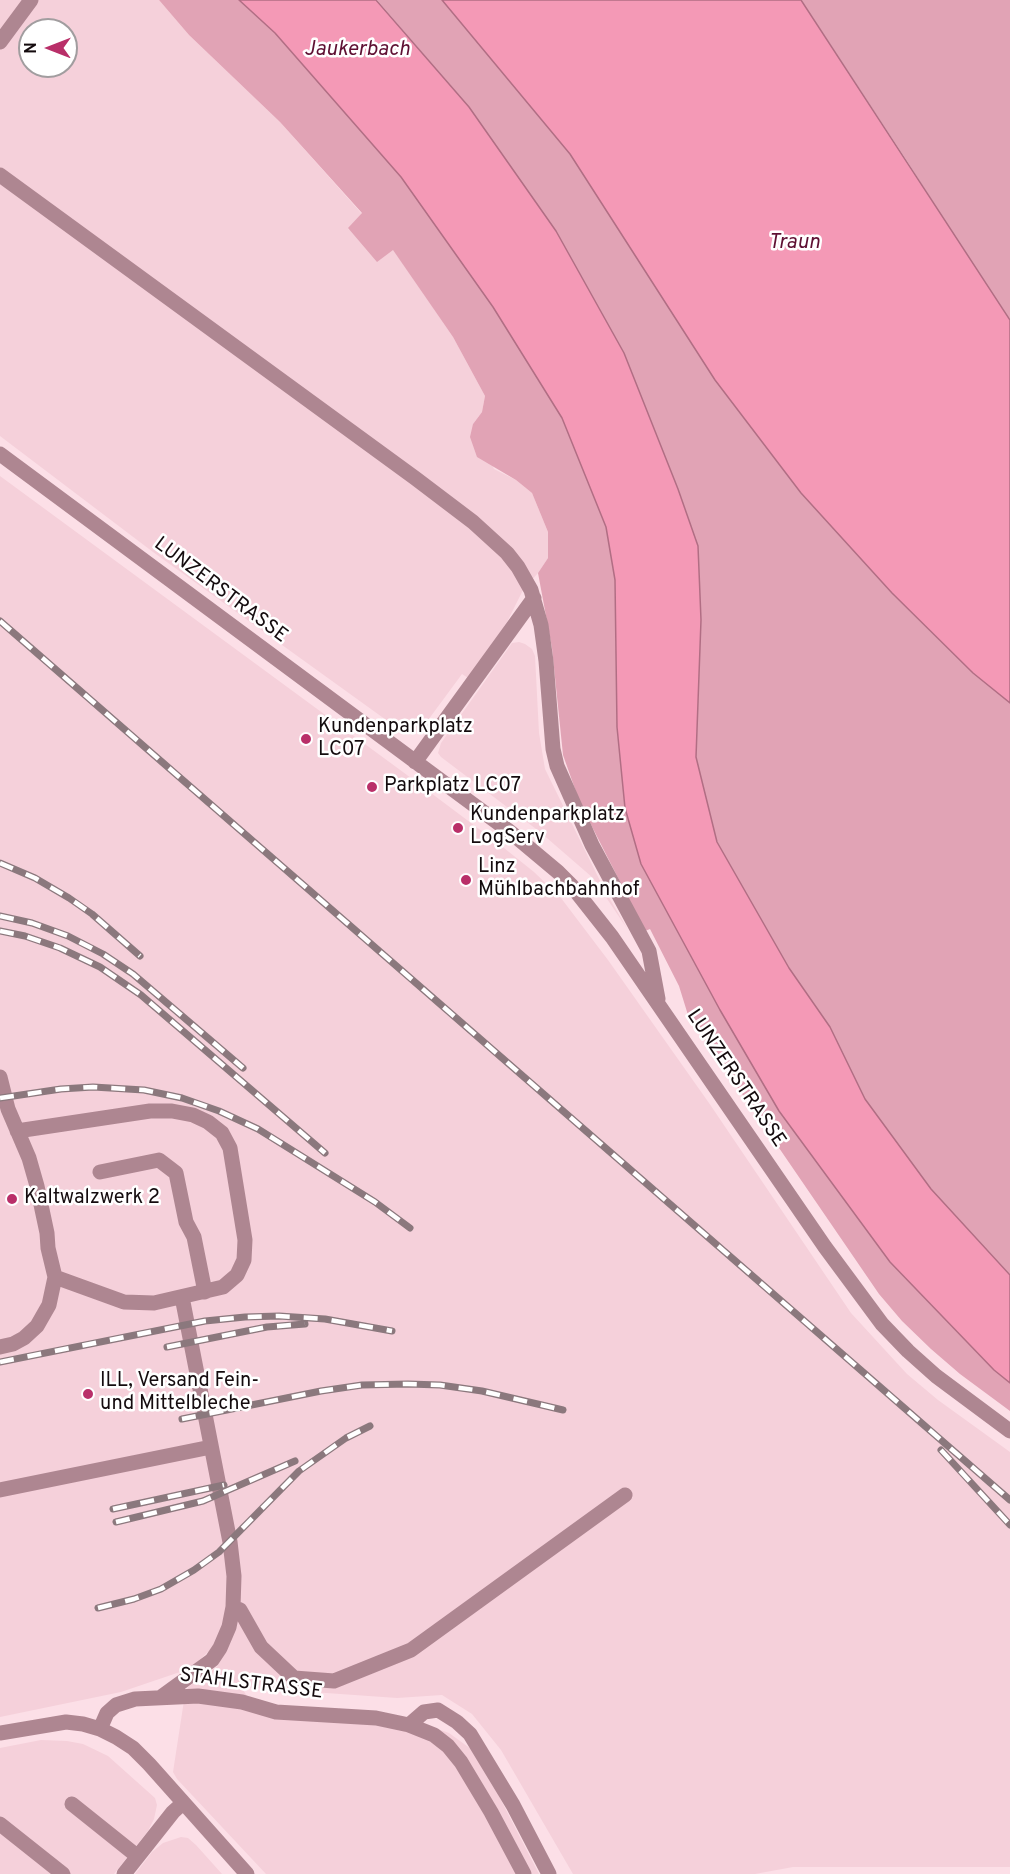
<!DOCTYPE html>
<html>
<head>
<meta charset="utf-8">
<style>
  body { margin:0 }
  #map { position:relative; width:1010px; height:1874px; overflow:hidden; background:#fcdfe7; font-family:Overpass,sans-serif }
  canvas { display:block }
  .north { position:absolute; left:18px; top:18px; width:60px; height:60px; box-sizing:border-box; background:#fff; border:2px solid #a19d9f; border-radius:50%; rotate:270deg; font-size:16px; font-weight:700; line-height:24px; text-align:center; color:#140b0e }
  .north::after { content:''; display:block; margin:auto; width:21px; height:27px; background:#b92f69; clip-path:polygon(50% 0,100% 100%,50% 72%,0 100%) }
</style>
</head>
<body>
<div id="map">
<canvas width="1010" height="1874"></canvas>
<div class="north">N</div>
</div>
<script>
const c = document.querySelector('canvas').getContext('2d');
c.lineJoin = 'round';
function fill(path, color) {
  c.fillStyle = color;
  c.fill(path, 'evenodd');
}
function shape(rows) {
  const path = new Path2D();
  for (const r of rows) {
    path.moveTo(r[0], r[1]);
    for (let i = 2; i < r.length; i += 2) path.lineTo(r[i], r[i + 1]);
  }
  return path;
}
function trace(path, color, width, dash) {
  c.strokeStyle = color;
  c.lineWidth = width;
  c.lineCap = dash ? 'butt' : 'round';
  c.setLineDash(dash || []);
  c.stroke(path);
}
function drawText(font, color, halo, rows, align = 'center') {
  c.font = font + ' Overpass,sans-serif';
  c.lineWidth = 5;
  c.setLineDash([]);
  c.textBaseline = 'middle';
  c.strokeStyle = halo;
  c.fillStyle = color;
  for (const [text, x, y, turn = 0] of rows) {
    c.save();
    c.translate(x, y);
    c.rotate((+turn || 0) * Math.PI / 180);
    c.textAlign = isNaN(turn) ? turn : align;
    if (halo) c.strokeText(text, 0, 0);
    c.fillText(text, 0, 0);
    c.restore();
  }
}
const built = shape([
  [0,0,159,0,189,35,280,122,362,214,348,229,393,249,453,337,485,396,482,412,473,424,494,469,516,480,532,493,548,532,548,558,538,573,523,590,506,624,468,678,462,674,420,731,407,735,153,552,0,436],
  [30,30,66,30,66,66,30,66],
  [0,476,407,775,499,844,534,872,561,898,608,960,709,1103,851,1313,907,1374,938,1400,1010,1452,1010,1867,793,1867,755,1874,573,1874,501,1750,472,1714,442,1695,397,1698,241,1687,249,1699,259,1704,432,1727,449,1733,471,1749,487,1773,539,1874,266,1874,177,1779,173,1772,185,1694,188,1687,218,1666,208,1652,195,1664,180,1672,121,1692,0,1717],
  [519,642,525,644,532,649,535,656,539,733,545,769,604,889,628,930,593,878,585,871,540,832,441,757,438,753,441,743,512,643],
  [41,1740,67,1741,83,1744,108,1756,155,1798,157,1805,154,1819,148,1831,114,1874,0,1874,0,1748],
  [181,1837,188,1838,196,1845,222,1874,135,1874,152,1852,163,1843]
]);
const green = shape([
  [159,0,239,0,275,33,401,177,493,307,562,418,606,526,615,580,617,727,625,808,641,864,720,1010,779,1111,890,1262,994,1370,1010,1383,1010,1411,960,1374,931,1349,902,1321,879,1294,688,1015,679,986,650,929,645,931,580,803,563,755,552,648,538,573,548,558,548,532,532,493,516,480,477,457,470,437,473,424,482,412,485,396,453,337,393,250,377,262,348,228,362,213,280,122,189,35],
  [377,0,442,0,570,154,801,493,892,593,973,673,1010,703,1010,1275,931,1189,865,1099,830,1027,789,968,717,842,696,757,701,620,698,546,678,489,624,353,556,231,469,107],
  [801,0,1010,0,1010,320,996,301,907,161]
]);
const water = shape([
  [239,0,376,0,469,107,556,231,624,353,678,489,698,546,701,620,696,757,717,842,789,968,830,1027,865,1099,931,1189,1010,1275,1010,1383,994,1370,890,1262,779,1111,720,1010,641,864,625,808,617,727,615,580,606,527,562,418,493,307,401,177,275,33,239,0],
  [442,0,801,0,1010,320,1010,703,973,673,892,593,801,493,715,380,570,154,442,0]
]);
const minor = shape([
  [0,42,31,0],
  [0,175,415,478,473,522,507,553,518,567,531,590,541,625,546,661,553,749,557,766,592,845,649,951,658,999],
  [0,454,509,831,558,872,571,885,612,937,825,1247,882,1324,908,1351,936,1376,1010,1431],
  [415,762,534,598],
  [0,1077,8,1109,29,1158,37,1186,47,1233,48,1248,55,1277,49,1305,37,1326,24,1338,13,1344,0,1347],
  [17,1131,150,1111,172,1111,193,1115,208,1122,222,1133,230,1148,245,1240,244,1260,237,1275,223,1287,154,1303,124,1302,55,1277],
  [100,1172,159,1160,176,1173,186,1222,194,1237,205,1292],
  [0,1490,211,1447],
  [233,1607,240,1610,261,1647,294,1678,334,1681,411,1650,625,1495],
  [161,1697,212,1660,220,1648,229,1627,233,1607,234,1576,230,1542,182,1297],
  [409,1725,424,1712,438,1710,457,1722,470,1734,513,1805,549,1874],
  [100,1729,107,1713,116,1705,135,1699,198,1696,242,1702,276,1712,376,1718,409,1725,434,1735,448,1746,461,1762,491,1812,524,1874],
  [0,1733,66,1722,83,1724,100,1729,116,1737,133,1748,149,1764,247,1874],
  [72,1804,137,1856],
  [0,1824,63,1874],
  [124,1874,173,1812,183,1803]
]);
const rail = shape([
  [0,621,1010,1500],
  [0,863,35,878,69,898,92,914,140,956],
  [0,916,32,923,68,936,103,954,133,974,243,1068],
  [0,931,25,936,60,948,100,967,141,995,325,1153],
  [0,1098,61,1089,93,1087,144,1090,182,1098,219,1111,258,1129,375,1202,410,1228],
  [167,1347,267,1327,305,1324],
  [0,1362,205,1321,245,1317,279,1316,325,1319,392,1331],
  [182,1419,321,1391,362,1385,408,1384,440,1385,482,1391,563,1410],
  [941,1450,1010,1525],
  [113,1509,224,1485],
  [116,1522,203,1501,295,1461],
  [98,1608,134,1599,161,1589,194,1570,219,1552,299,1471,346,1438,370,1426]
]);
const markers = [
  [306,739,6,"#b92f69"],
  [372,787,6,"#b92f69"],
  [458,828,6,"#b92f69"],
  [466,880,6,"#b92f69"],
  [12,1199,6,"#b92f69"],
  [88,1394,6,"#b92f69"]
];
const streetNames = [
  ["LUNZERSTRASSE",220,591,37],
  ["LUNZERSTRASSE",735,1079,56],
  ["STAHLSTRASSE",251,1685,7]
];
const poiNames = [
  ["Kundenparkplatz",318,728],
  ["LC07",318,751],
  ["Parkplatz LC07",384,787],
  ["Kundenparkplatz",470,816],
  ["LogServ",470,839],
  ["Linz",478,868],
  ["Mühlbachbahnhof",478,891],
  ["Kaltwalzwerk 2",24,1199],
  ["ILL, Versand Fein-",100,1382],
  ["und Mittelbleche",100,1405]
];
const waterNames = [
  ["Jaukerbach",357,51],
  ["Traun",794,244]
];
fill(built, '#f5d0da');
fill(green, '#e1a3b5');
fill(water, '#f499b6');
trace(water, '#b16e84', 1.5);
trace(minor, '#ae8691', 15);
trace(rail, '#8b787d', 7);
trace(rail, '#fff', 4.5, [14]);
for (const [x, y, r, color] of markers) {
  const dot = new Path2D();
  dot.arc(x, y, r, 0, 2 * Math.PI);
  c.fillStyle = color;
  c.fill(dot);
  trace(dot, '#fff', 2);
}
drawText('20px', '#140b0e', '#fff', streetNames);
drawText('20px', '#140b0e', '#fff', poiNames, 'left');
drawText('italic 21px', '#5f1033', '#fff', waterNames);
</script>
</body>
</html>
